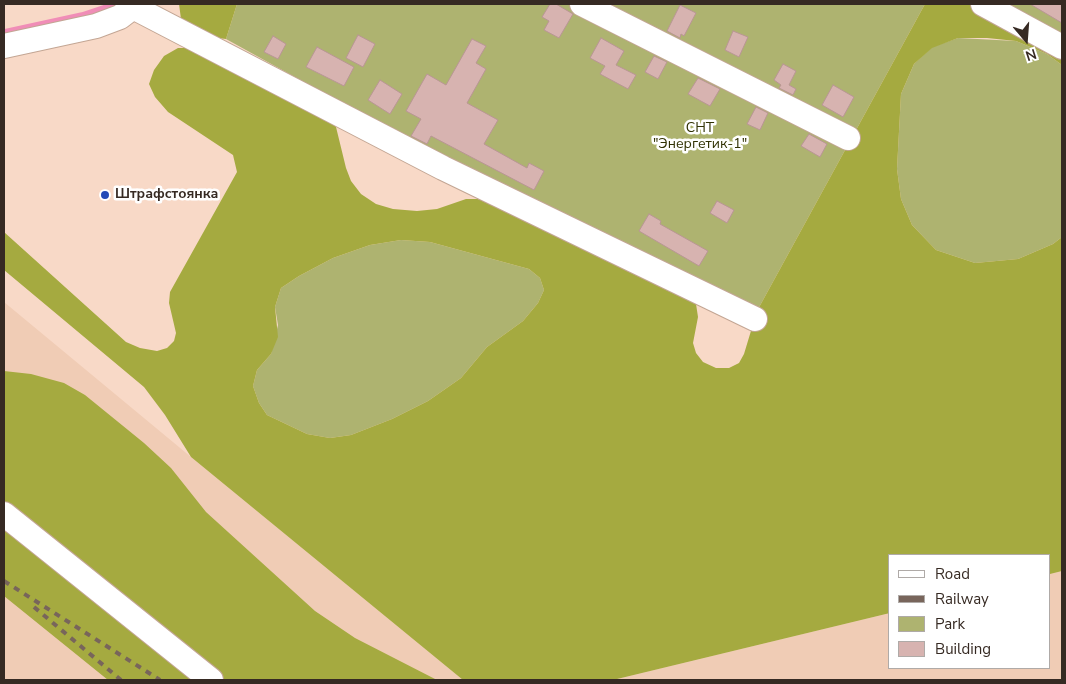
<!DOCTYPE html>
<html>
<head>
<meta charset="utf-8">
<style>
  body { margin:0 }
  #map { position:relative; width:1066px; height:684px; overflow:hidden; background:#f8d9c7; font-family:"Nunito Sans",sans-serif }
  canvas { display:block }
  .frame { position:absolute; inset:0; border:5px solid #362a23; pointer-events:none }
  .legend { position:absolute; left:888px; top:554px; width:162px; height:115px; box-sizing:border-box; background:#fff; border:1px solid #afaaa7; margin:0; padding:6px 9px; list-style:none; font-size:15px; color:#362a23 }
  .legend li { display:flex; align-items:center; gap:10px; height:25px }
  .legend b { width:25px; border:1px solid #afaaa7 }
  .north { position:absolute; left:1001px; top:15px; width:50px; height:50px; -webkit-text-stroke:4px #fff; paint-order:stroke; rotate:162deg; font-size:14px; font-weight:700; line-height:20px; text-align:center; color:#362a23 }
  .north::after { content:''; display:block; margin:auto; width:18px; height:22px; background:#362a23; clip-path:polygon(50% 0,100% 100%,50% 72%,0 100%) }
</style>
</head>
<body>
<div id="map">
<canvas width="1066" height="684"></canvas>
<div class="frame"></div>
<ul class="legend">
<li><b style="height:6px;background:#fff"></b>Road</li>
<li><b style="height:6px;background:#78655b"></b>Railway</li>
<li><b style="height:14px;background:#aeb370"></b>Park</li>
<li><b style="height:14px;background:#d7b3b0"></b>Building</li>
</ul>
<div class="north">N</div>
</div>
<script>
const c = document.querySelector('canvas').getContext('2d');
c.lineJoin = 'round';
function fill(path, color) {
  c.fillStyle = color;
  c.fill(path, 'evenodd');
}
function shape(rows) {
  const path = new Path2D();
  for (const r of rows) {
    path.moveTo(r[0], r[1]);
    for (let i = 2; i < r.length; i += 2) path.lineTo(r[i], r[i + 1]);
  }
  return path;
}
function trace(path, color, width, dash) {
  c.strokeStyle = color;
  c.lineWidth = width;
  c.lineCap = dash ? 'butt' : 'round';
  c.setLineDash(dash || []);
  c.stroke(path);
}
function drawText(font, color, halo, rows, align = 'center') {
  c.font = font + ' "Nunito Sans",sans-serif';
  c.lineWidth = 5;
  c.setLineDash([]);
  c.textBaseline = 'middle';
  c.strokeStyle = halo;
  c.fillStyle = color;
  for (const [text, x, y, turn = 0] of rows) {
    c.save();
    c.translate(x, y);
    c.rotate((+turn || 0) * Math.PI / 180);
    c.textAlign = isNaN(turn) ? turn : align;
    if (halo) c.strokeText(text, 0, 0);
    c.fillText(text, 0, 0);
    c.restore();
  }
}
const built = shape([
  [4,302,191,457,463,680,4,680],
  [1062,571,1062,680,613,680,890,613,890,668,1050,668,1050,574]
]);
const green = shape([
  [237,4,925,4,757,311,476,177,226,39],
  [972,4,1062,4,1062,54],
  [958,38,1016,41,1047,54,1062,65,1062,237,1053,244,1018,259,975,263,936,250,912,225,901,199,897,169,901,94,914,64,932,47],
  [401,240,430,242,529,269,540,278,544,290,538,303,523,321,487,347,461,378,428,401,392,419,351,435,330,438,307,434,267,415,259,403,253,386,257,370,271,354,278,325,275,307,281,288,299,276,333,258,370,245]
]);
const forest = shape([
  [179,4,237,4,226,39,210,37,181,19],
  [925,4,972,4,1062,54,1062,65,1047,54,1016,41,987,38,958,38,932,48,914,64,901,94,897,169,901,199,912,225,936,250,975,263,1018,259,1053,244,1062,237,1062,571,1050,574,1050,555,890,555,890,613,613,680,463,680,191,457,165,415,144,387,4,270,4,232,126,342,140,348,157,351,167,348,174,341,176,333,169,303,170,292,237,172,233,155,168,112,155,97,149,84,154,70,164,56,178,48,189,48,330,120,336,127,346,168,351,181,361,194,376,204,393,209,417,211,437,209,466,199,478,199,495,205,696,304,698,317,693,343,696,353,703,362,716,368,729,368,739,363,744,354,757,311],
  [401,240,430,242,529,269,540,278,544,290,538,303,523,321,487,347,461,378,428,401,392,419,351,435,330,438,307,434,267,415,259,403,253,386,257,370,271,354,278,337,275,307,281,288,299,276,333,258,370,245],
  [4,371,31,374,64,383,85,395,144,443,171,468,206,512,315,611,355,638,437,680,108,680,4,596]
]);
const stream = shape([
  [4,32,82,15,115,4]
]);
const building = shape([
  [550,4,556,4,573,14,559,38,544,30,549,21,542,17,550,4],
  [1030,4,1062,4,1062,23,1030,4],
  [680,5,696,13,684,36,681,34,680,38,667,31,680,5],
  [733,31,748,37,739,57,725,50,733,31],
  [358,35,375,44,363,67,346,58,358,35],
  [273,36,286,44,278,59,264,52,273,36],
  [601,38,624,51,616,65,636,75,628,89,600,74,605,66,590,58,601,38],
  [472,39,486,46,476,63,486,69,467,103,498,120,484,144,527,168,529,163,544,171,534,190,431,136,427,144,411,136,421,119,406,111,427,74,446,85,472,39],
  [317,47,354,67,344,86,306,67,317,47],
  [654,56,667,62,658,79,645,72,654,56],
  [783,64,796,71,789,85,796,89,793,95,779,88,781,85,774,80,783,64],
  [698,78,720,89,710,106,688,94,698,78],
  [380,80,402,94,390,114,368,100,380,80],
  [833,85,854,97,843,117,822,105,833,85],
  [756,107,768,113,760,130,747,124,756,107],
  [809,134,827,144,820,157,801,146,809,134],
  [717,201,734,210,727,223,710,213,717,201],
  [649,214,661,221,660,224,708,251,699,266,639,231,649,214]
]);
const minor = shape([
  [582,4,848,138],
  [983,4,1062,47],
  [133,7,443,168,755,319],
  [4,46,96,26,120,17,137,4],
  [4,514,211,680]
]);
const rail = shape([
  [4,581,160,680],
  [34,607,121,680]
]);
const markers = [
  [105,195,5,"#2349b7"]
];
const parkNames = [
  ["СНТ",700,129],
  ["\"Энергетик-1\"",700,145]
];
const poiNames = [
  ["Штрафстоянка",115,195]
];
fill(built, '#f0ccb5');
fill(green, '#aeb370');
fill(forest, '#a5aa40');
trace(stream, '#f08db7', 5.5);
fill(building, '#d7b3b0');
trace(building, '#b99694', 1);
trace(minor, '#c3a694', 26);
trace(minor, '#fff', 24);
trace(rail, '#78655b', 4, [6, 6]);
for (const [x, y, r, color] of markers) {
  const dot = new Path2D();
  dot.arc(x, y, r, 0, 2 * Math.PI);
  c.fillStyle = color;
  c.fill(dot);
  trace(dot, '#fff', 2);
}
drawText('14px', '#313204', '#fff', parkNames);
drawText('bold 14px', '#362a23', '#fff', poiNames, 'left');
</script>
</body>
</html>
